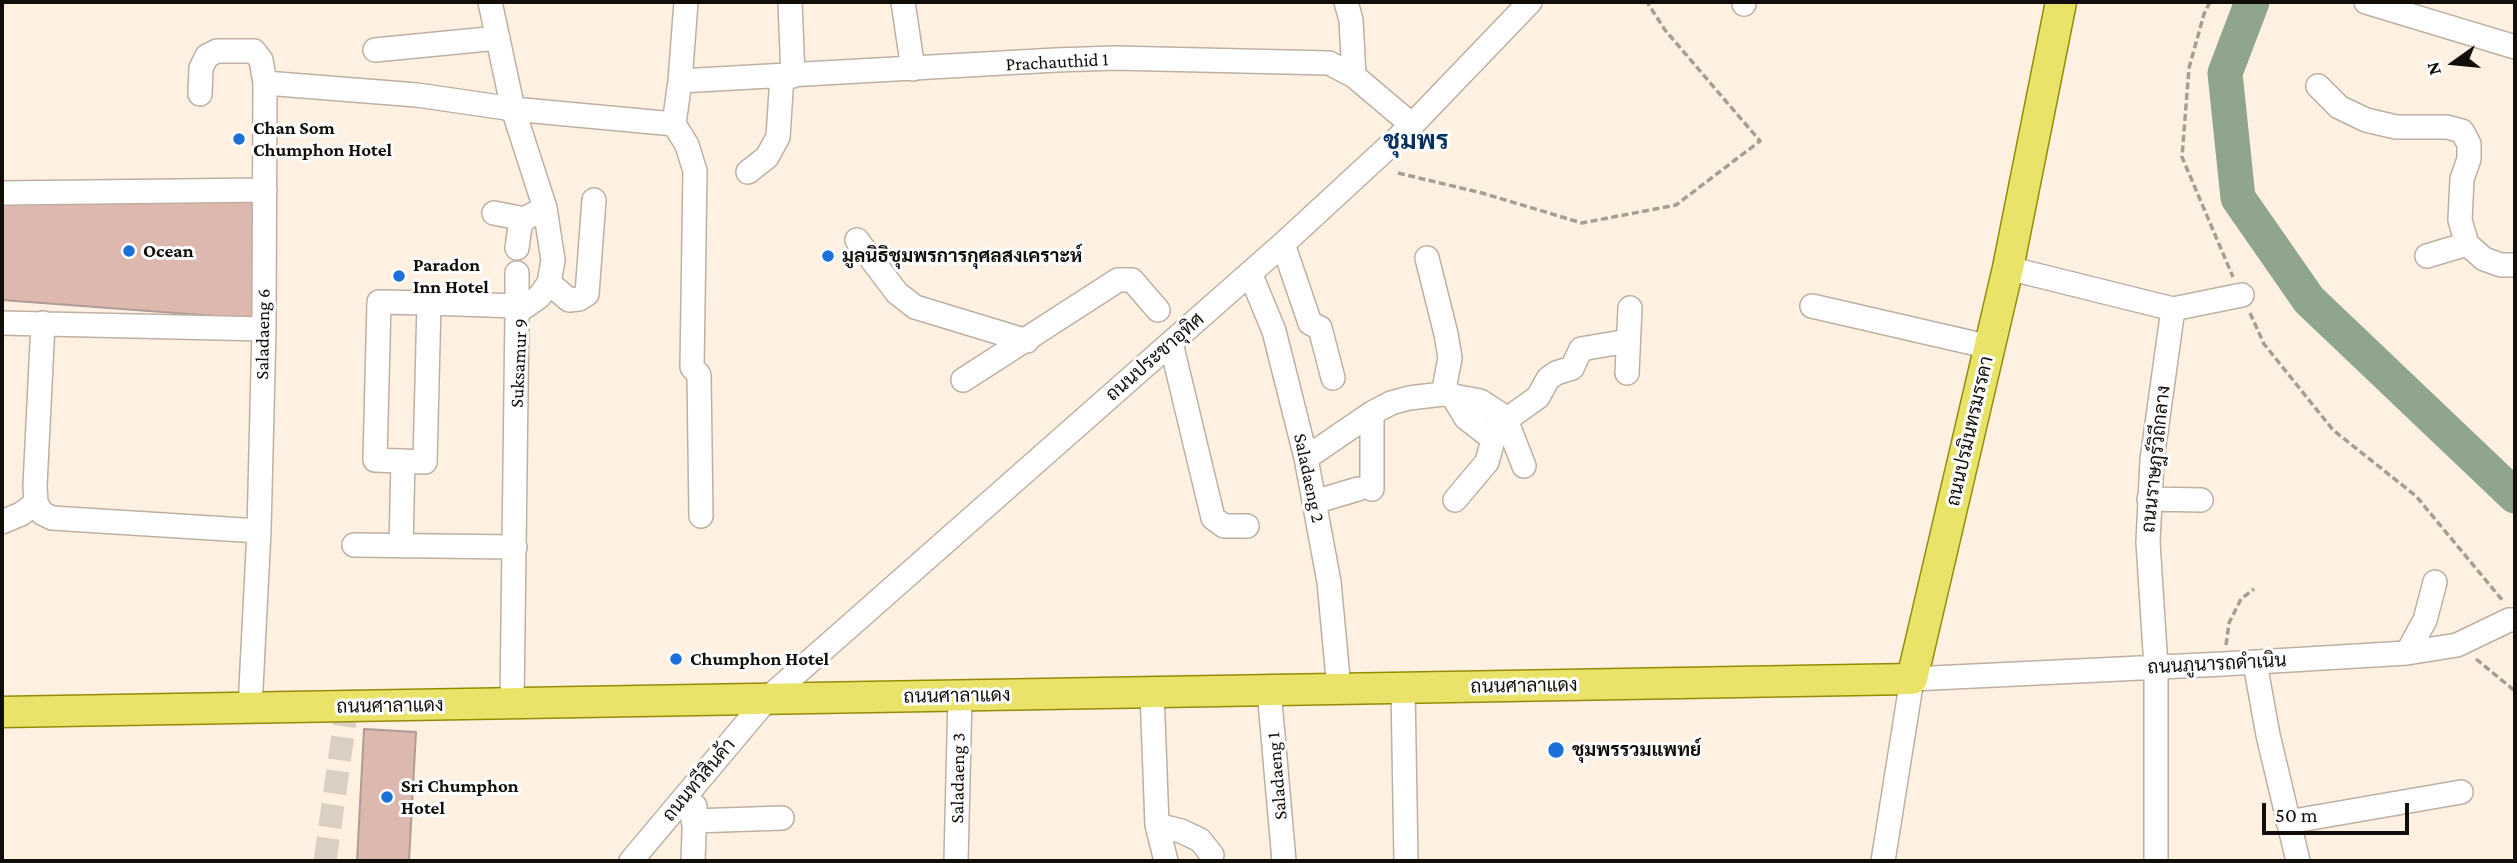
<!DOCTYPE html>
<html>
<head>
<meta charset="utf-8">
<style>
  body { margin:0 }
  #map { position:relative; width:2517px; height:863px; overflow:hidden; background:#fef1e2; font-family:"Crimson Pro",serif }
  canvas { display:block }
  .frame { position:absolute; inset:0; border:4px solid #110d08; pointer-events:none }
  .north { position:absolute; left:2419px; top:28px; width:70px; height:70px; -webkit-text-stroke:5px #fff; paint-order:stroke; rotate:255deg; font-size:19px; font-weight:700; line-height:28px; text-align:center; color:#110d08 }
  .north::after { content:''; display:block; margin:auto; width:24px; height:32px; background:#110d08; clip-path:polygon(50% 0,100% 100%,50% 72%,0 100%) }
  .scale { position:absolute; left:2262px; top:803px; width:147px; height:32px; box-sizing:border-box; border:4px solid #110d08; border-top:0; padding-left:9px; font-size:21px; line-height:24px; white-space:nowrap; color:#110d08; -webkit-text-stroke:5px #fff; paint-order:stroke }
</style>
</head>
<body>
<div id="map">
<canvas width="2517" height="863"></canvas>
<div class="frame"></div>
<div class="north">N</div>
<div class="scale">50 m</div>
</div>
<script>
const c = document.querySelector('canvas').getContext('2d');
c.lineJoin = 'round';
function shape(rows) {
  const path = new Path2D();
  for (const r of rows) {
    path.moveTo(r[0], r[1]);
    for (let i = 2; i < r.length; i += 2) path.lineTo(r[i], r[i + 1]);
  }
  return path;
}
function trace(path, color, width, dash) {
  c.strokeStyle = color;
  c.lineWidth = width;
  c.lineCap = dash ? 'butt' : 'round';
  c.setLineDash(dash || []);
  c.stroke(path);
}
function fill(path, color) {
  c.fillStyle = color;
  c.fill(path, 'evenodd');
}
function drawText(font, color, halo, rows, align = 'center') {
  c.font = font + ' "Crimson Pro",Sarabun,serif';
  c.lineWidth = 6;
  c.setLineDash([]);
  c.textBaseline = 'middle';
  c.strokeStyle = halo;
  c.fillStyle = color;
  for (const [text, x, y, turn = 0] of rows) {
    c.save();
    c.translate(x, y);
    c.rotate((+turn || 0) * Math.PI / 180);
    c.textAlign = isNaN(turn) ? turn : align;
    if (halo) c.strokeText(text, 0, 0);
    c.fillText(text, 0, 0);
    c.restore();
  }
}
const river = shape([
  [2252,2,2225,73,2238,198,2309,300,2515,496]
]);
const building = shape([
  [256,199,255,319,2,300,2,203,256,199],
  [364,729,416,732,409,861,357,861,364,729]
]);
const minorTunnel = shape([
  [325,861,347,706]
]);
const path = shape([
  [2210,2,2204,14,2189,68,2182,157,2233,277],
  [1398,173,1482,193,1582,223,1676,205,1760,141,1665,30,1647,2],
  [2250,313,2264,344,2333,430,2416,496,2503,601],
  [2226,645,2229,623,2241,599,2254,589],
  [2476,659,2515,691]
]);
const minor = shape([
  [490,2,513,109,545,208,553,260,549,283,539,297,517,312,512,703],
  [790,2,793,76],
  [903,2,913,69],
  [1346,2,1351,20,1354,76],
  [2366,2,2515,47],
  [1744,4,1744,2],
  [375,50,498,38],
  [680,81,1056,60,1115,58,1329,63,1354,76,1412,125],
  [265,83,417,95,513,109,674,124,680,81,686,2],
  [2318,86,2339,107,2366,120,2396,127,2447,127,2462,131,2469,144,2469,159,2462,179,2460,220,2467,244,2484,259,2501,265,2515,265],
  [200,94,201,68,207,56,217,51,254,51,261,60,265,83,264,329,259,531,250,708],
  [674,124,687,145,695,171,692,367,699,375,701,516],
  [748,172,767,157,778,137,782,76],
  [2,193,265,190],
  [494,213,524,219],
  [857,240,897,293,915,307,1027,341],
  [1283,244,1310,323,1320,328,1333,378],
  [517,248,520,226,524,219,545,208],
  [2427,256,2467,244],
  [1427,258,1446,334,1450,358,1443,394],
  [2008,268,2173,309,2242,295],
  [517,273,517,312],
  [1250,273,1274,331,1306,458,1329,582,1339,689],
  [549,283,569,300,579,299,587,294,594,200],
  [429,303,425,462,375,460,379,302,429,303,517,306],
  [1812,306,1990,347],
  [2,323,264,329],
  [43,323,35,486,36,503,42,513,52,518,259,531],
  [1171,343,1213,518,1224,526,1247,526],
  [1627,373,1630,308],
  [963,380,1118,280,1132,280,1158,310],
  [1452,395,1466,418,1493,439],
  [1372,413,1372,489],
  [1506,420,1538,397,1548,379,1556,373,1572,368,1581,349,1628,341],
  [1306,458,1372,413,1391,403,1409,398,1443,394,1480,401,1500,414,1506,420,1524,466],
  [2149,499,2201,500],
  [1455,500,1487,462,1500,414],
  [1314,502,1358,489],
  [2,522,21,514,36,503],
  [354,545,515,547],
  [401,546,403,461],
  [2407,653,2425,620,2435,582],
  [2255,663,2268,735,2298,861],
  [1403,688,1406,861],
  [1269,690,1284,861],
  [1152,692,1157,825,1166,861],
  [693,821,782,818],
  [2288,822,2461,792],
  [1157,825,1181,831,1200,840,1212,855],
  [631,861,767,699,1283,244,1412,125,1530,2],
  [693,861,695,806],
  [956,861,960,696],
  [1883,861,1912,679,2223,664,2407,653,2457,645,2509,620,2515,620],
  [2156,861,2156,667,2148,542,2152,460,2173,309]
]);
const major = shape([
  [2,712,1912,679,2008,268,2061,2]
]);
const markers = [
  [239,139,7,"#1b70da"],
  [129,251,7,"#1b70da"],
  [828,256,7,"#1b70da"],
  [399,276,7,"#1b70da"],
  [676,659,7,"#1b70da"],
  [1556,750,9,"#1b70da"],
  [387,797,7,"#1b70da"]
];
const streetNames = [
  ["Prachauthid 1",1057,62,-3],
  ["Saladaeng 6",263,334,-89],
  ["ถนนประชาอุทิศ",1155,357,-41],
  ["Suksamur 9",519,363,-87],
  ["ถนนปรมินทรมรรคา",1970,431,-77],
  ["ถนนราษฎร์วิถีกลาง",2156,459,-84],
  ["Saladaeng 2",1309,478,78],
  ["ถนนภูนารถดำเนิน",2217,664,-3],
  ["ถนนศาลาแดง",1524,686,-1],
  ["ถนนศาลาแดง",957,696,-1],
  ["ถนนศาลาแดง",390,706,-1],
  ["Saladaeng 1",1277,776,-95],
  ["Saladaeng 3",958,778,-89],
  ["ถนนทวีสินค้า",699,780,-50]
];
const poiNames = [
  ["Chan Som",253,128],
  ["Chumphon Hotel",253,150],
  ["Ocean",143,251],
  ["มูลนิธิชุมพรการกุศลสงเคราะห์",842,256],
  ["Paradon",413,265],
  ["Inn Hotel",413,287],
  ["Chumphon Hotel",690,659],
  ["ชุมพรรวมแพทย์",1572,750],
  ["Sri Chumphon",401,786],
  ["Hotel",401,808]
];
const districtNames = [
  ["ชุมพร",1416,141]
];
trace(river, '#8fa58c', 35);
fill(building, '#dcb8ae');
trace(building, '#b09c96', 2);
trace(minorTunnel, '#dacfc1', 23, [23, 11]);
trace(minor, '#bdb0a2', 26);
trace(major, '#948c07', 33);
trace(path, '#a79e92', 3.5, [7, 3.5]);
trace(minor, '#fff', 23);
trace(major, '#e9e36a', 30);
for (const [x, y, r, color] of markers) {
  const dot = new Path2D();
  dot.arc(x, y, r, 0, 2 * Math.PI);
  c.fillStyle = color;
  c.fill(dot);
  trace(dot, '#fff', 2.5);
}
drawText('19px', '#110d08', '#fff', streetNames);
drawText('bold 19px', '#110d08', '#fff', poiNames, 'left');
drawText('bold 26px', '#083063', '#fff', districtNames);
</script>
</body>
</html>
